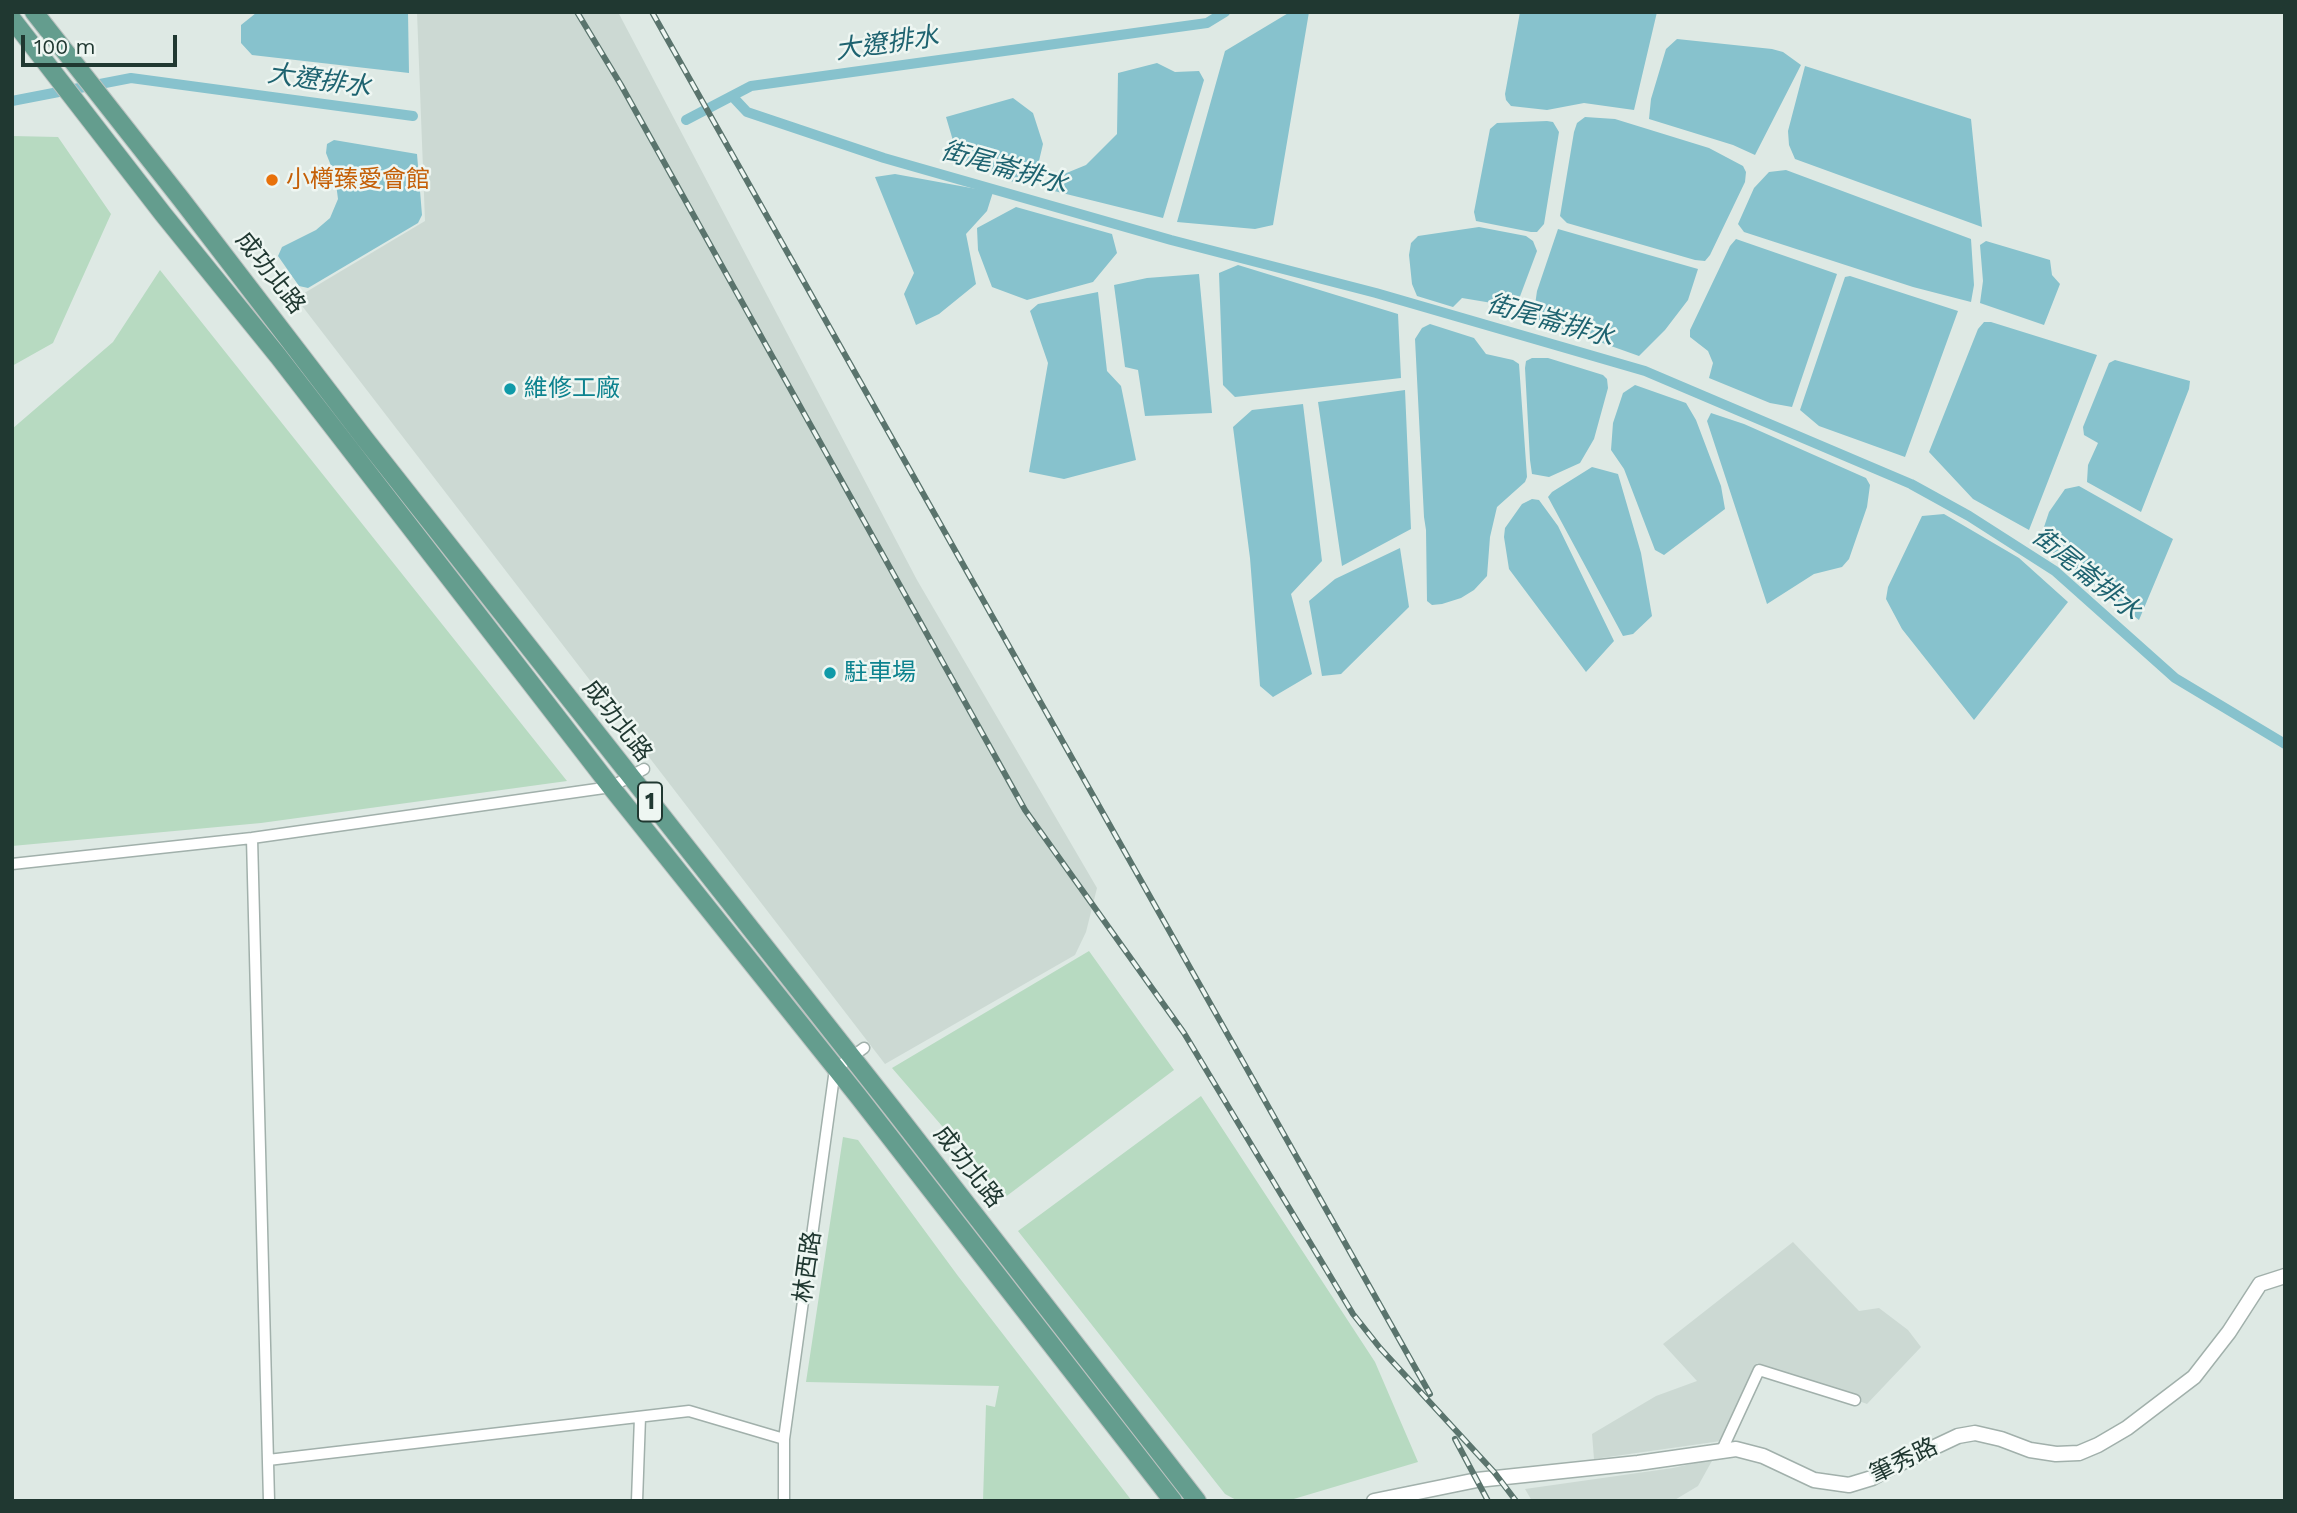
<!DOCTYPE html>
<html>
<head>
<meta charset="utf-8">
<style>
  body { margin:0 }
  #map { position:relative; width:2297px; height:1513px; overflow:hidden; background:#dee9e4; font-family:"Work Sans",sans-serif }
  canvas { display:block }
  .frame { position:absolute; inset:0; border:14px solid #203831; pointer-events:none }
  .scale { position:absolute; left:21px; top:35px; width:156px; height:32px; box-sizing:border-box; border:4px solid #203831; border-top:0; padding-left:9px; font-size:21px; line-height:24px; white-space:nowrap; color:#203831; -webkit-text-stroke:5px #eef6f2; paint-order:stroke }
</style>
</head>
<body>
<div id="map">
<canvas width="2297" height="1513"></canvas>
<div class="frame"></div>
<div class="scale">100 m</div>
</div>
<script>
const c = document.querySelector('canvas').getContext('2d');
c.lineJoin = 'round';
function fill(path, color) {
  c.fillStyle = color;
  c.fill(path, 'evenodd');
}
function shape(rows) {
  const path = new Path2D();
  for (const r of rows) {
    path.moveTo(r[0], r[1]);
    for (let i = 2; i < r.length; i += 2) path.lineTo(r[i], r[i + 1]);
  }
  return path;
}
function trace(path, color, width, dash) {
  c.strokeStyle = color;
  c.lineWidth = width;
  c.lineCap = dash ? 'butt' : 'round';
  c.setLineDash(dash || []);
  c.stroke(path);
}
function drawText(font, color, halo, rows, align = 'center') {
  c.font = font + ' "Work Sans","Noto Sans TC",sans-serif';
  c.lineWidth = 5;
  c.setLineDash([]);
  c.textBaseline = 'middle';
  c.strokeStyle = halo;
  c.fillStyle = color;
  for (const [text, x, y, turn = 0] of rows) {
    c.save();
    c.translate(x, y);
    c.rotate((+turn || 0) * Math.PI / 180);
    c.textAlign = isNaN(turn) ? turn : align;
    if (halo) c.strokeText(text, 0, 0);
    c.fillText(text, 0, 0);
    c.restore();
  }
}
const built = shape([
  [417,12,618,12,917,580,1097,888,1086,932,1075,955,885,1064,296,298,425,221],
  [1793,1242,1859,1311,1879,1308,1908,1330,1921,1347,1867,1404,1757,1363,1721,1441,1594,1459,1592,1434,1656,1396,1697,1381,1663,1344],
  [1713,1459,1698,1486,1673,1501,1532,1501,1525,1489,1673,1468]
]);
const green = shape([
  [12,136,58,137,111,214,53,343,12,366],
  [160,270,567,781,261,823,12,846,12,429,113,342],
  [1089,951,1174,1070,1004,1198,892,1068],
  [1201,1096,1375,1362,1418,1462,1287,1501,1238,1501,1225,1494,1018,1231],
  [843,1137,858,1140,958,1276,1132,1501,983,1501,986,1405,995,1407,999,1386,806,1382]
]);
const water = shape([
  [269,12,408,12,409,73,252,55,241,43,241,25,256,13],
  [1290,12,1309,12,1273,225,1255,229,1177,222,1225,51],
  [1520,12,1657,12,1634,110,1584,103,1547,110,1511,106,1506,100,1505,94],
  [1677,39,1772,49,1783,52,1801,65,1755,155,1733,145,1649,119,1651,99,1666,49],
  [1157,63,1175,72,1199,71,1204,80,1163,218,1046,189,1047,181,1086,165,1117,134,1118,73],
  [1805,66,1971,119,1982,227,1795,159,1789,145,1788,131],
  [1013,98,1033,113,1043,144,1038,165,1016,183,959,161,946,117],
  [1585,117,1615,119,1709,148,1743,166,1746,172,1745,182,1710,255,1705,261,1695,260,1567,223,1560,216,1574,132,1577,123],
  [1547,121,1553,122,1559,132,1544,224,1537,232,1531,232,1476,221,1474,212,1490,129,1497,123],
  [334,140,417,154,422,215,418,223,308,288,299,286,278,256,282,247,316,230,330,218,338,199,335,176,326,153,327,144],
  [1786,170,1971,239,1974,285,1971,302,1913,287,1744,232,1738,224,1754,188,1769,172],
  [895,174,993,192,987,211,966,234,976,284,939,314,916,325,904,294,914,273,875,177],
  [1016,207,1112,234,1117,253,1093,282,1027,300,992,287,978,250,977,228],
  [1479,227,1526,236,1533,241,1537,251,1516,307,1462,298,1453,307,1417,296,1412,284,1409,255,1411,243,1418,236],
  [1558,229,1698,269,1688,300,1665,330,1639,356,1538,320,1534,312,1537,291],
  [1736,239,1837,274,1792,407,1770,403,1709,378,1713,363,1708,351,1690,337,1690,330,1730,246],
  [1986,241,2050,260,2052,275,2060,284,2044,325,1980,303,1983,281,1980,245],
  [1238,265,1398,314,1401,378,1235,397,1223,385,1219,273],
  [1199,274,1212,413,1145,416,1138,370,1125,367,1114,285,1147,278],
  [1850,276,1958,311,1905,457,1819,426,1800,410,1845,277],
  [1098,292,1107,371,1121,386,1136,460,1064,479,1029,472,1048,363,1030,311,1038,304],
  [1984,322,1991,322,2097,355,2029,530,1973,499,1929,452,1978,329],
  [1430,324,1474,338,1486,354,1513,360,1519,364,1527,477,1525,482,1497,507,1490,537,1487,576,1474,590,1461,598,1442,604,1432,605,1427,601,1426,530,1424,517,1415,339,1422,328],
  [1532,358,1548,358,1603,375,1607,379,1608,388,1594,439,1580,463,1549,477,1532,474,1530,460,1525,368,1526,361],
  [2115,360,2190,381,2189,389,2141,512,2087,482,2088,465,2098,443,2084,435,2083,427,2109,363],
  [1635,385,1686,403,1696,420,1721,486,1725,509,1664,555,1655,550,1624,469,1611,450,1613,423,1623,393],
  [1405,390,1411,529,1342,566,1318,402],
  [1303,404,1322,561,1291,594,1312,674,1273,697,1260,686,1250,558,1233,427,1252,410],
  [1711,413,1744,424,1866,478,1870,485,1867,507,1849,559,1842,567,1814,574,1767,604,1707,421],
  [1592,467,1618,474,1641,553,1652,616,1633,634,1623,636,1548,497,1552,492],
  [2079,486,2173,539,2139,620,2039,542,2049,512,2065,489],
  [1532,499,1539,500,1558,526,1614,641,1586,672,1509,569,1504,537,1505,528,1522,504],
  [1944,514,2019,558,2068,602,1974,720,1902,629,1886,599,1888,587,1922,516],
  [1400,548,1409,607,1341,674,1322,676,1309,601,1335,579]
]);
const canal = shape([
  [732,96,747,112,884,158,1171,240,1376,293,1645,371,1911,484,1969,516,2055,571,2175,678,2285,744],
  [12,101,131,78,413,116],
  [686,120,751,86,1207,23,1225,12]
]);
const minor = shape([
  [252,838,269,1501],
  [12,864,252,838,611,787,644,769],
  [1722,1450,1759,1370,1855,1400],
  [268,1460,689,1411,784,1439],
  [637,1501,640,1417],
  [784,1501,784,1439,835,1069,864,1048]
]);
const tertiary = shape([
  [1374,1501,1477,1480,1638,1463,1736,1449,1763,1456,1814,1480,1849,1485,1872,1478,1888,1469,1958,1436,1975,1433,2001,1439,2030,1450,2056,1454,2079,1453,2098,1445,2127,1428,2194,1377,2229,1332,2260,1284,2285,1276]
]);
const primary = shape([
  [34,12,181,199,365,439,892,1108,1197,1501],
  [12,19,163,214,278,356,611,787,858,1096,1173,1501]
]);
const rail = shape([
  [577,12,621,85,1025,810,1184,1033,1353,1314,1380,1348,1494,1472,1516,1501],
  [652,12,1430,1394],
  [1455,1439,1488,1501]
]);
const markers = [
  [272,180,7,"#e8710a"],
  [510,389,7,"#0f9aa8"],
  [830,673,7,"#0f9aa8"]
];
const shields = [
  [650,802,24]
];
const shieldNames = [
  ["1",650,802]
];
const foodNames = [
  ["小樽臻愛會館",286,180]
];
const streetNames = [
  ["成功北路",270,273,52],
  ["成功北路",617,721,52],
  ["成功北路",968,1167,52],
  ["林西路",808,1267,-82],
  ["筆秀路",1904,1461,-26]
];
const cultureNames = [
  ["維修工廠",524,389],
  ["駐車場",844,673]
];
const waterNames = [
  ["大遼排水",887,44,-8],
  ["大遼排水",319,81,8],
  ["街尾崙排水",1004,168,16],
  ["街尾崙排水",1550,321,16],
  ["街尾崙排水",2086,574,39]
];
fill(built, '#ccd9d3');
fill(green, '#b7dac1');
fill(water, '#87c2cd');
trace(canal, '#87c2cd', 10);
trace(minor, '#a1b0ab', 13);
trace(tertiary, '#a1b0ab', 17);
trace(primary, '#bcc3c1', 20);
trace(minor, '#fff', 10);
trace(tertiary, '#fff', 14);
trace(primary, '#649d8e', 18);
trace(rail, '#5a746d', 6);
trace(rail, '#eef6f2', 3.5, [10]);
for (const [x, y, r, color] of markers) {
  const dot = new Path2D();
  dot.arc(x, y, r, 0, 2 * Math.PI);
  c.fillStyle = color;
  c.fill(dot);
  trace(dot, '#eef6f2', 2.5);
}
for (const [x, y, w] of shields) {
  const box = new Path2D();
  box.roundRect(x - w / 2, y - 19.5, w, 39, 5);
  c.fillStyle = '#eef6f2';
  c.fill(box);
  trace(box, '#203831', 2);
}
drawText('bold 23px', '#203831', null, shieldNames);
drawText('24px', '#c56008', '#eef6f2', foodNames, 'left');
drawText('24px', '#203831', '#eef6f2', streetNames);
drawText('24px', '#0d838f', '#eef6f2', cultureNames, 'left');
drawText('italic 26px', '#1e6370', '#eef6f2', waterNames);
</script>
</body>
</html>
